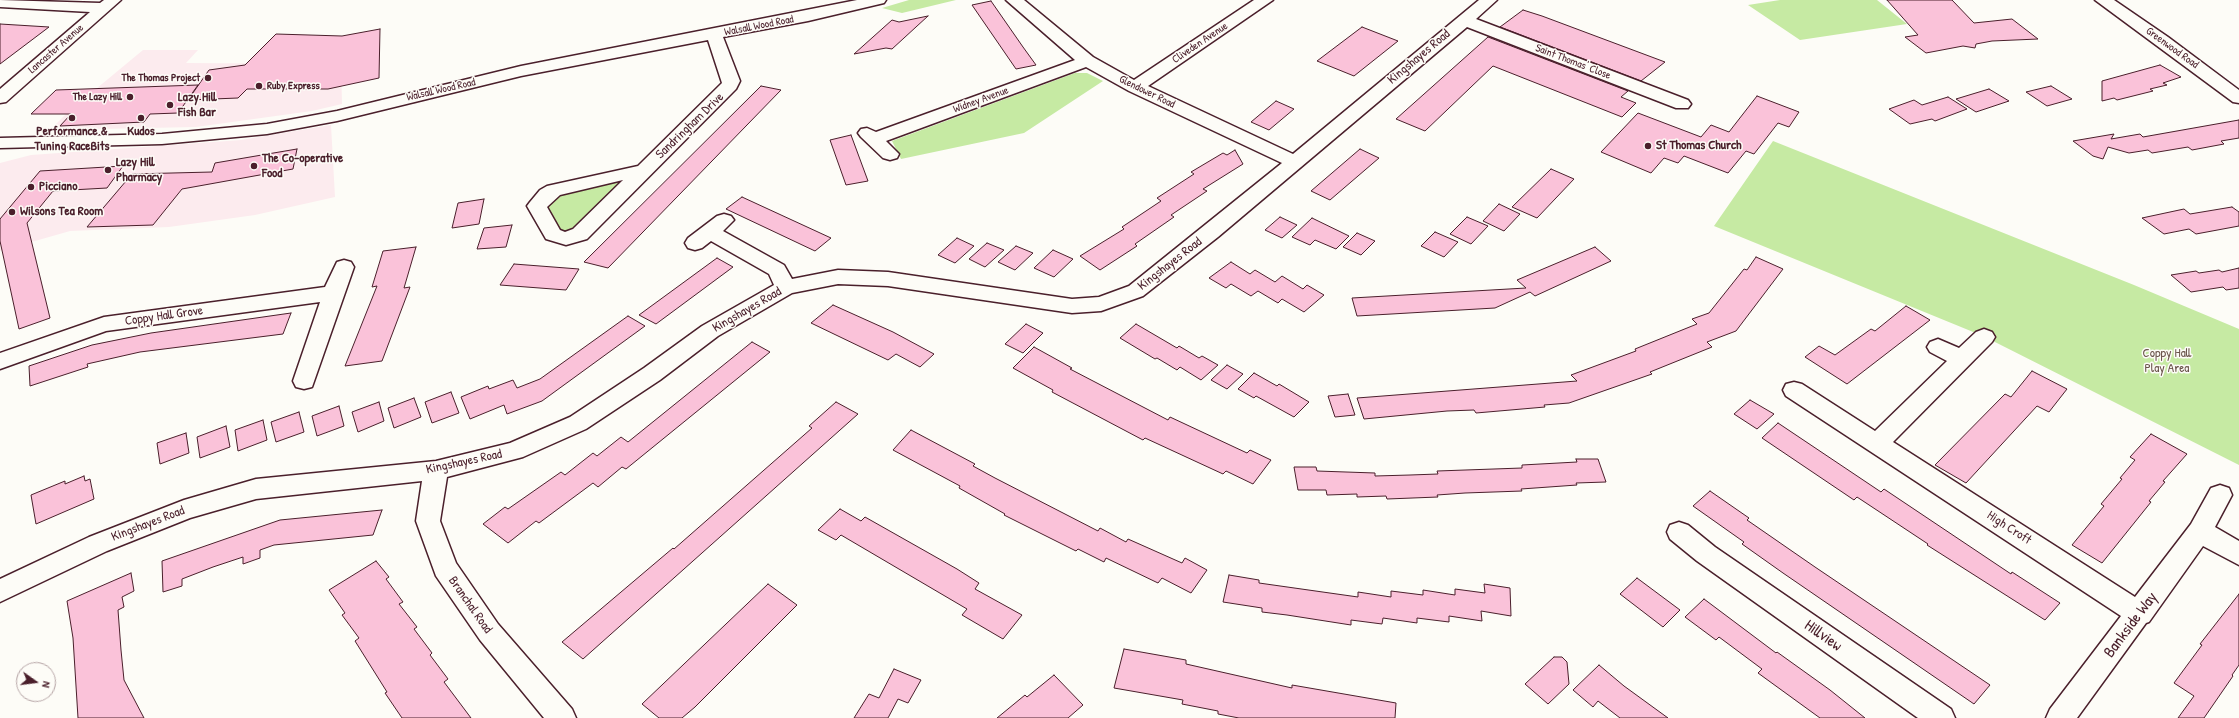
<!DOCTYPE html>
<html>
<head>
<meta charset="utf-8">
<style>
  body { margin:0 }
  #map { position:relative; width:2239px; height:718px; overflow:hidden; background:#fdfcf7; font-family:"Patrick Hand",sans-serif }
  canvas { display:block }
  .north { position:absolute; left:16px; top:662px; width:40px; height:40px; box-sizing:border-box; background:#fdfcf7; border:1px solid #b5a4a5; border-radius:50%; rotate:104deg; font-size:11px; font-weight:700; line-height:16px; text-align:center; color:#4a1f2b }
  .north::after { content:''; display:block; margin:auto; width:14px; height:18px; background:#4a1f2b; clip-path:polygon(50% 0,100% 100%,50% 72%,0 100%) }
</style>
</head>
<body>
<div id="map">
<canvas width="2239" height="718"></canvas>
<div class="north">N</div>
</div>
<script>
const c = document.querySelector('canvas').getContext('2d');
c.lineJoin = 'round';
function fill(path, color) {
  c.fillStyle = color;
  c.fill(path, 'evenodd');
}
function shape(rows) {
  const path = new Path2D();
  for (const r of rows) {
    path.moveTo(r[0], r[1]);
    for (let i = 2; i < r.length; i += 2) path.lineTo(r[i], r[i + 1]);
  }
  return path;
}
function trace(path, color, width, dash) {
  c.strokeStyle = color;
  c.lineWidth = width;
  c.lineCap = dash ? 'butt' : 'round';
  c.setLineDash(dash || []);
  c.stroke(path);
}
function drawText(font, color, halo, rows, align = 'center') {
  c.font = font + ' "Patrick Hand",sans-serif';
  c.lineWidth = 3;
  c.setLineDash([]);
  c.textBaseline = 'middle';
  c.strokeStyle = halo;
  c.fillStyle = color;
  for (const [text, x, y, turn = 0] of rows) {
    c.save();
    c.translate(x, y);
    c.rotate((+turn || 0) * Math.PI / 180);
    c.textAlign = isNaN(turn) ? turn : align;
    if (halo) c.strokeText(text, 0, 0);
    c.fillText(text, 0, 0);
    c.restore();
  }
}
const built = shape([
  [143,50,198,50,186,63,341,64,342,104,312,111,196,127,50,130,67,113],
  [331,125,335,197,255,215,169,227,70,231,0,251,0,163,31,155,241,140]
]);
const green = shape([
  [909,0,956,0,902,13,882,8],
  [1780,0,1877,0,1907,24,1800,40,1748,5],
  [1075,73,1087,73,1103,81,1024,133,901,159,892,141],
  [1773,141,2134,285,2239,329,2239,465,1983,336,1714,226],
  [621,180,626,182,576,231,560,231,548,207,555,196]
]);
const building = shape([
  [1887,0,1952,0,1974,23,2012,19,2038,39,1992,41,1976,44,1975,48,1963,46,1926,53,1905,37,1918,35,1887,0],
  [991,1,1023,47,1036,65,1016,69,972,5,991,1],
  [1523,10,1542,16,1665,62,1641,81,1500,27,1523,10],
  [928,16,892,49,886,48,854,54,892,20,899,22,928,16],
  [0,24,49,27,0,64,0,24],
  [1362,27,1398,41,1354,76,1317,61,1362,27],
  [380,29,379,78,328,89,247,89,238,98,188,100,209,70,245,65,276,34,342,36,380,29],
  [1488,37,1628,91,1621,97,1636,103,1622,117,1493,66,1425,131,1396,119,1488,37],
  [2160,65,2181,77,2163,83,2167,85,2150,89,2153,91,2117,100,2114,98,2102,101,2102,81,2160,65],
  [198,85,178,113,150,114,144,122,60,126,71,114,31,114,56,90,198,85],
  [761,86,781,90,608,268,584,262,761,86],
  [2051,86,2072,99,2047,106,2026,92,2051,86],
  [1989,89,2009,101,1976,112,1956,99,1989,89],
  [1757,96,1799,112,1789,127,1778,123,1754,154,1746,151,1728,173,1684,156,1678,163,1664,158,1651,173,1601,152,1638,113,1701,137,1711,125,1729,132,1757,96],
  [1948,97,1967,109,1935,121,1932,119,1910,124,1889,109,1914,100,1922,105,1948,97],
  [1276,101,1294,109,1269,130,1251,122,1276,101],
  [2239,120,2239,138,2221,141,2224,144,2192,150,2188,147,2152,153,2148,150,2129,153,2108,147,2103,159,2093,156,2073,141,2114,134,2111,139,2140,134,2143,137,2239,120],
  [851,135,868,181,846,185,830,140,851,135],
  [297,149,293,169,182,189,153,225,87,227,132,174,212,172,215,163,297,149],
  [1360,149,1379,158,1330,200,1311,191,1360,149],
  [1235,150,1243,164,1203,189,1207,191,1171,215,1174,217,1135,244,1137,246,1100,270,1080,256,1124,229,1122,227,1161,201,1157,198,1194,174,1191,172,1223,153,1227,155,1235,150],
  [123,166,107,188,53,191,27,223,50,318,19,329,0,241,0,219,40,171,123,166],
  [1551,169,1574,179,1537,218,1512,207,1551,169],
  [742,197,831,238,815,251,726,209,742,197],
  [484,199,479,224,452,228,458,203,484,199],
  [1499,204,1520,214,1504,231,1483,221,1499,204],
  [2232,207,2239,212,2239,226,2196,234,2189,229,2164,234,2142,218,2184,209,2190,214,2232,207],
  [1280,217,1297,225,1282,238,1265,230,1280,217],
  [1467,217,1488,226,1471,244,1450,234,1467,217],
  [1312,218,1349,236,1336,249,1315,240,1310,245,1292,237,1312,218],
  [512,225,506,247,477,249,484,228,512,225],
  [1435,232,1458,242,1444,257,1421,246,1435,232],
  [1357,233,1375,241,1361,255,1343,247,1357,233],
  [957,238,974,246,955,263,938,255,957,238],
  [987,243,1004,250,985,267,969,259,987,243],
  [1016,246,1033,253,1015,270,998,262,1016,246],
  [416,247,404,288,410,287,382,361,345,366,377,286,372,287,383,251,416,247],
  [1595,247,1611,261,1535,296,1530,292,1495,308,1357,316,1352,298,1526,288,1517,280,1595,247],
  [1053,250,1073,259,1054,277,1034,268,1053,250],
  [1756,257,1783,269,1736,331,1707,342,1712,347,1650,372,1652,374,1569,403,1544,405,1545,407,1476,413,1474,410,1447,411,1364,419,1357,398,1577,381,1571,375,1636,351,1635,349,1697,324,1692,319,1709,313,1744,269,1747,270,1756,257],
  [717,258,733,267,656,324,639,315,717,258],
  [1231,262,1250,274,1255,270,1275,282,1282,276,1303,289,1307,285,1324,295,1304,312,1282,299,1278,303,1258,291,1251,296,1231,284,1226,288,1209,278,1231,262],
  [514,264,579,269,566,290,500,285,514,264],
  [2239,268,2239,288,2226,290,2223,287,2191,292,2171,275,2196,271,2199,273,2219,270,2222,272,2239,268],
  [833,305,893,332,934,354,920,367,896,354,888,360,811,323,833,305],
  [1906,306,1930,320,1847,384,1805,357,1819,346,1835,355,1871,329,1875,331,1906,306],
  [291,313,283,334,140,352,87,364,88,367,30,386,29,366,92,345,151,333,291,313],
  [628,316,645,326,542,401,507,414,504,405,470,419,461,397,488,386,489,389,513,380,517,388,540,379,628,316],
  [1026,324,1043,333,1023,353,1005,344,1026,324],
  [1136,324,1177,348,1179,346,1199,358,1202,356,1218,365,1201,380,1180,367,1177,370,1157,358,1155,359,1120,338,1136,324],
  [752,342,770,352,626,469,622,467,598,487,593,483,539,523,536,521,508,543,483,524,505,507,508,509,561,472,565,475,593,453,597,456,621,437,628,442,752,342],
  [1034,347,1072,368,1070,369,1168,420,1170,417,1247,453,1250,450,1271,460,1253,484,1226,471,1223,474,1145,438,1143,440,1052,392,1053,390,1013,368,1034,347],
  [1227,365,1243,374,1227,389,1211,380,1227,365],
  [2032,371,2067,389,2049,412,2037,406,1966,483,1935,465,2005,394,2011,397,2032,371],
  [1254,373,1277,386,1279,384,1309,402,1294,417,1256,396,1254,398,1238,389,1254,373],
  [451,392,459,413,432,423,425,402,451,392],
  [1348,394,1355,415,1335,417,1328,396,1348,394],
  [414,398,421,417,394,428,388,408,414,398],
  [1750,400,1774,414,1757,429,1734,414,1750,400],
  [379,402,384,421,358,432,352,412,379,402],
  [836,402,858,414,583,659,562,642,673,548,674,549,812,428,809,426,836,402],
  [339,406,344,426,317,436,312,416,339,406],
  [299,412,304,432,276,442,271,422,299,412],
  [263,420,267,440,238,451,235,430,263,420],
  [1778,423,1881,492,1884,489,2011,574,2012,572,2060,603,2045,620,1927,545,1928,544,1857,497,1854,500,1762,438,1778,423],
  [226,426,230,447,200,458,197,437,226,426],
  [911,430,975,464,973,466,995,478,1098,531,1100,528,1126,542,1128,539,1182,563,1185,558,1207,570,1191,593,1162,578,1158,583,1106,558,1104,562,1078,549,1076,551,1004,515,1005,514,959,488,960,486,893,450,911,430],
  [186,433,189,453,160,464,157,443,186,433],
  [2151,434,2187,454,2163,481,2165,482,2149,501,2151,502,2102,563,2072,545,2104,506,2101,504,2122,479,2120,478,2135,460,2130,457,2151,434],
  [1576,459,1598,459,1606,482,1576,483,1577,485,1521,489,1522,491,1465,493,1437,495,1438,497,1387,499,1386,496,1357,497,1357,494,1327,495,1326,490,1298,490,1294,467,1316,467,1317,471,1375,473,1375,476,1410,475,1438,474,1437,471,1522,468,1522,465,1577,462,1576,459],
  [84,476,85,481,90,479,94,499,36,524,31,495,65,481,65,484,84,476],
  [1710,491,1749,518,1747,520,1815,567,1990,685,1974,704,1783,573,1742,544,1744,542,1693,506,1710,491],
  [840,509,861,521,865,517,957,569,979,583,975,589,1022,615,1003,639,962,615,967,609,841,535,836,540,818,530,840,509],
  [382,510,373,535,274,545,260,550,260,558,243,564,243,557,213,567,182,579,182,586,163,592,162,561,280,520,382,510],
  [376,561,389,577,386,579,403,602,399,604,417,627,414,629,432,653,430,655,448,679,444,682,471,718,402,718,385,693,387,692,355,641,359,638,342,615,345,613,329,590,376,561],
  [131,573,134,591,122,597,124,607,118,610,121,650,124,680,144,718,78,718,73,638,67,601,131,573],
  [1229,575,1259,580,1259,583,1358,597,1358,592,1391,597,1391,591,1423,595,1423,590,1455,595,1455,589,1485,593,1484,584,1510,588,1511,616,1481,611,1482,621,1449,616,1449,622,1417,618,1417,623,1383,618,1382,624,1351,620,1351,625,1287,615,1262,612,1262,608,1223,602,1229,575],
  [1637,578,1680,610,1663,627,1620,594,1637,578],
  [768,584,797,605,695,707,682,718,659,718,642,704,768,584],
  [2239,594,2239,665,2232,675,2233,676,2204,718,2178,718,2194,696,2174,683,2202,645,2200,644,2239,594],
  [1704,599,1776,653,1777,652,1830,690,1865,718,1820,718,1758,673,1762,669,1719,637,1716,640,1685,617,1704,599],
  [1124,649,1186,660,1186,664,1292,688,1292,685,1396,703,1395,718,1239,718,1218,714,1218,711,1182,704,1183,700,1114,688,1124,649],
  [1554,657,1562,657,1567,662,1569,684,1548,704,1525,684,1554,657],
  [1599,665,1624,686,1668,718,1620,718,1598,701,1593,707,1573,690,1599,665],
  [894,669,921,680,908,703,898,699,888,718,854,718,869,694,879,698,894,669],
  [1054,675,1083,705,1068,718,997,718,1025,695,1027,697,1054,675]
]);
const minor = shape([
  [0,0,100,3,104,0,121,0,6,102,0,103,0,89,90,12,0,7,0,0],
  [857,0,886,0,884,3,808,21,723,37,740,81,736,89,587,239,566,245,546,239,527,206,530,202,540,190,547,186,638,166,722,83,708,40,521,76,337,121,267,134,162,144,0,148,0,138,162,134,267,124,337,111,521,66,857,0],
  [623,180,573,229,565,232,560,230,547,207,560,195,623,180],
  [1006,0,1024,0,1093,57,1134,80,1254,0,1273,0,1148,86,1293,154,1479,0,1497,0,1476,19,1688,100,1691,104,1688,108,1676,108,1467,27,1218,237,1143,296,1101,311,1072,313,888,286,838,284,792,293,718,336,660,380,586,429,523,457,447,477,440,521,456,563,498,624,572,709,576,718,544,718,480,640,436,576,416,521,422,481,256,499,190,518,107,551,0,602,0,579,89,537,184,500,256,479,436,461,510,443,570,417,644,368,702,326,774,285,769,274,711,241,702,248,695,250,688,248,685,243,688,238,717,216,724,214,731,216,734,220,723,231,784,265,792,279,838,270,888,272,1072,299,1099,297,1129,286,1282,163,1129,91,1086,67,886,141,899,154,897,158,890,160,883,158,861,137,858,133,861,129,867,128,876,132,1075,60,1006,0],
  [2095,0,2114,0,2168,37,2239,90,2239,103,2233,102,2095,0],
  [344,260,351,262,354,267,312,387,304,389,296,387,293,381,320,302,106,331,0,369,0,353,104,317,325,287,337,262,344,260],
  [1984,329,1992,332,1995,337,1992,342,1893,442,2135,597,2191,524,2211,488,2220,485,2229,488,2232,495,2215,527,2239,541,2239,565,2203,546,2149,622,2146,623,2077,718,2046,718,2050,709,2121,616,1786,396,1783,390,1786,384,1794,382,1802,384,1875,431,1947,361,1930,352,1927,347,1930,342,1938,339,1959,348,1976,332,1984,329],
  [1679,522,1688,525,1715,547,1951,709,1955,718,1918,718,1697,561,1670,539,1667,532,1670,525,1679,522]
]);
const markers = [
  [208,78,4,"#4a1f2b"],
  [259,86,4,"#4a1f2b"],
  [130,97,4,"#4a1f2b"],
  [170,105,4,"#4a1f2b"],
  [72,118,4,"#4a1f2b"],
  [141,118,4,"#4a1f2b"],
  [1648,146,4,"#4a1f2b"],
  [254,166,4,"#4a1f2b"],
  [108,170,4,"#4a1f2b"],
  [31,187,4,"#4a1f2b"],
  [12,212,4,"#4a1f2b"]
];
const farStreetnames = [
  ["Walsall Wood Road",759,26,-11],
  ["Cliveden Avenue",1200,43,-34],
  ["Greenwood Road",2172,48,36],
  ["Lancaster Avenue",56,49,-41],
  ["Saint Thomas' Close",1573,62,21],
  ["Walsall Wood Road",441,90,-13],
  ["Glendower Road",1147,92,26],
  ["Widney Avenue",981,100,-20]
];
const farPoinames = [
  ["The Thomas Project",200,78],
  ["Ruby Express",267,86,"left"],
  ["The Lazy Hill",122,97]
];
const streetNames = [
  ["Kingshayes Road",1419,57,-40],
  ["Sandringham Drive",690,126,-44],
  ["Kingshayes Road",1170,264,-38],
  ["Kingshayes Road",747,310,-30],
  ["Coppy Hall Grove",164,316,-8],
  ["Kingshayes Road",464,462,-12],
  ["Kingshayes Road",148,524,-21],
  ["High Croft",2009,528,33],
  ["Branchal Road",470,605,55]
];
const poiNames = [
  ["Lazy Hill",178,98],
  ["Fish Bar",178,113],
  ["Performance &",72,132,"center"],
  ["Tuning RaceBits",72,147,"center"],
  ["Kudos",141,132,"center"],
  ["St Thomas Church",1656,146],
  ["The Co-operative",262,159],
  ["Food",262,174],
  ["Lazy Hill",116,163],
  ["Pharmacy",116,178],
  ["Picciano",39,187],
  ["Wilsons Tea Room",20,212]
];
const parkNames = [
  ["Coppy Hall",2167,354],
  ["Play Area",2167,369]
];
const nearStreetnames = [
  ["Bankside Way",2131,625,-53],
  ["Hillview",1823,636,35]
];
fill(built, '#fcebee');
fill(green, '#c6eaa3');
fill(building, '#fac2d9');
trace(building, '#4a1f2b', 1);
trace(minor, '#4a1f2b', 3);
fill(minor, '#fdfcf7');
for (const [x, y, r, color] of markers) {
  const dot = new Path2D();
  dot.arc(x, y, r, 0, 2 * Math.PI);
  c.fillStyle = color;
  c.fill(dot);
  trace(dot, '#fdfcf7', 1.5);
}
drawText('11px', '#4a1f2b', '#fdfcf7', farStreetnames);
drawText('bold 11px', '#4a1f2b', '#fdfcf7', farPoinames, 'right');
drawText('13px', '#4a1f2b', '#fdfcf7', streetNames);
drawText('bold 13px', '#4a1f2b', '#fdfcf7', poiNames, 'left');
drawText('13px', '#695249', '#fdfcf7', parkNames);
drawText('16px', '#4a1f2b', '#fdfcf7', nearStreetnames);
</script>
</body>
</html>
